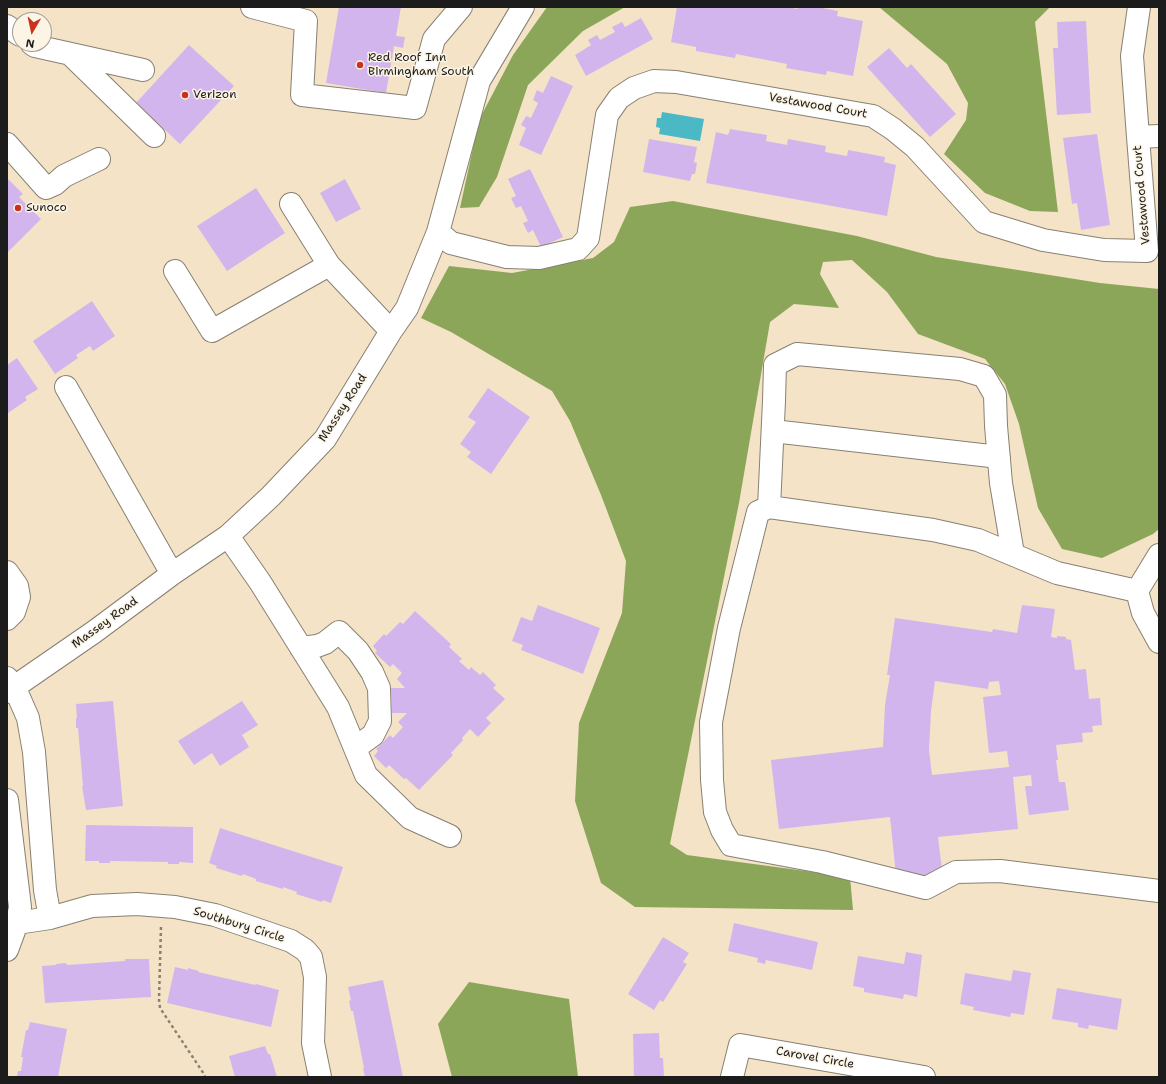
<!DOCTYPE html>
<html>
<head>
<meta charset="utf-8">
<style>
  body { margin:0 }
  #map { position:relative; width:1166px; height:1084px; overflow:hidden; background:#f4e3c7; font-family:"Shantell Sans",sans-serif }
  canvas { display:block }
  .frame { position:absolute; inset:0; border:8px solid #1c1c1c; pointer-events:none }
  .north { position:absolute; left:12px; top:12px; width:40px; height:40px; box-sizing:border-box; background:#fcf5e5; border:1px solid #a29e95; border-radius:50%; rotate:189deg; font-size:11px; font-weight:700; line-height:16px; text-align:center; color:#1c1c1c }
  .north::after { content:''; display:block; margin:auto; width:14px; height:18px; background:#c8321e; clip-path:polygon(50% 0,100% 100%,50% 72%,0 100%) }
</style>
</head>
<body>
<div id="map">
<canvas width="1166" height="1084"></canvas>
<div class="frame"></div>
<div class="north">N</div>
</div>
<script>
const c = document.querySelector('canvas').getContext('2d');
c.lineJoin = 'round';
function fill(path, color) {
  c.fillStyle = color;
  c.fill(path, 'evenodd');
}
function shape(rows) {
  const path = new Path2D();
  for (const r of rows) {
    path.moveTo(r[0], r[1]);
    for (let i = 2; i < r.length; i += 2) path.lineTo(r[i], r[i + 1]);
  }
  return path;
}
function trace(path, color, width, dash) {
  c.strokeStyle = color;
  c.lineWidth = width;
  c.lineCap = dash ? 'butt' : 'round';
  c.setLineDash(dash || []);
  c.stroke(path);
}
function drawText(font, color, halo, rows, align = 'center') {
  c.font = font + ' "Shantell Sans",sans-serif';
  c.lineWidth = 3;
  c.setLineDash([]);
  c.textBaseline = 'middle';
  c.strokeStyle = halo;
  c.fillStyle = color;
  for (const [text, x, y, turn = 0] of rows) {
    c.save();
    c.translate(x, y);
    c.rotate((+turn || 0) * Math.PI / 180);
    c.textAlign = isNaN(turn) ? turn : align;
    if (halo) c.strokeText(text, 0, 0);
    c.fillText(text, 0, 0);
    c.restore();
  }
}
const forest = shape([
  [547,7,625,7,583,31,528,85,497,177,479,207,460,208,479,120,513,55],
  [879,7,1050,7,1035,22,1058,212,1030,211,985,193,944,154,966,120,968,103,947,64],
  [673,201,857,236,936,257,1100,283,1159,289,1159,529,1153,534,1102,558,1062,549,1038,508,1019,424,1005,384,985,359,918,334,887,292,852,260,823,262,820,274,839,308,794,304,770,322,739,503,670,844,687,855,850,877,853,910,635,907,601,883,575,801,579,723,622,613,626,561,601,495,570,421,552,391,451,332,421,318,449,266,512,273,593,258,614,242,630,207],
  [469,982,569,999,578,1077,452,1077,438,1024]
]);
const water = shape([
  [662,112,704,119,700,141,659,134,660,128,656,127,657,118,661,118]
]);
const building = shape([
  [339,7,401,7,396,36,405,37,403,48,394,46,386,93,326,83],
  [677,7,788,7,797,9,797,7,817,7,838,11,837,16,863,21,853,76,827,71,826,75,786,68,787,64,736,54,735,58,696,51,696,47,671,42],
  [641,18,653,39,586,76,575,55,591,45,588,40,597,35,600,40,615,32,612,27,622,22,625,27],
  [1086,21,1091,113,1057,115,1053,48,1058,48,1057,22],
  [189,45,234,86,180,144,136,103],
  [889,48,907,68,911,64,956,114,930,137,867,67],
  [551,76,573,86,541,155,519,145,526,128,521,125,526,116,531,118,538,103,533,100,537,90,543,93],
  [730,129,767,135,766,141,787,145,788,139,826,146,825,152,847,156,848,150,885,157,884,162,896,165,887,216,706,183,716,132,728,135],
  [1097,134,1110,225,1081,230,1077,203,1072,204,1063,138],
  [649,139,697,147,694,162,697,163,695,174,692,174,690,181,643,172],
  [530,169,563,237,541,247,533,230,528,233,523,223,528,221,521,206,516,208,511,198,516,196,508,179],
  [7,178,23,194,19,197,41,219,7,253],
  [345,179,361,209,336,222,320,193],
  [256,188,285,233,227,271,197,226],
  [92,301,115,336,93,351,90,346,76,355,78,358,55,374,33,341],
  [17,358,38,389,25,397,27,400,8,413,7,365],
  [488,388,530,417,491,474,467,457,471,452,460,444,476,422,468,417],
  [538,605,600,628,583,674,521,650,523,645,512,641,521,617,532,621],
  [1022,605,1055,609,1051,637,1057,638,1057,636,1066,637,1066,639,1071,640,1075,670,1086,669,1089,699,1100,698,1102,725,1092,726,1093,732,1082,733,1083,742,1056,745,1058,760,1056,760,1059,782,1065,782,1069,810,1029,815,1025,786,1032,786,1031,775,1013,777,1018,829,938,837,942,870,932,871,933,879,896,875,890,817,779,829,771,760,883,747,885,705,890,675,887,675,895,618,992,632,993,629,1017,633],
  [935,681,988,689,989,682,999,681,1001,695,983,697,989,753,1007,751,1009,767,932,775,929,750,931,711],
  [415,611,451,644,449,647,462,659,459,661,469,670,471,667,480,675,483,672,496,685,493,688,505,699,486,718,491,723,478,737,470,729,462,738,463,740,451,753,453,755,419,790,406,778,404,779,389,765,386,768,374,756,378,751,376,749,390,735,393,738,403,727,398,722,407,713,392,713,391,688,405,688,397,679,402,673,393,664,390,667,375,653,377,651,373,646,384,634,386,636,400,622,403,624],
  [113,701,123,806,86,810,82,786,83,786,78,728,76,728,76,718,77,718,76,704],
  [242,701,258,725,242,735,249,747,220,766,212,753,194,765,178,741],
  [86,825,193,827,193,863,179,862,179,864,168,864,168,862,110,861,110,863,99,863,99,861,85,861],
  [220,828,343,867,331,903,323,900,322,902,296,894,297,892,283,887,283,889,256,881,256,879,243,874,242,876,216,868,217,866,209,863],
  [734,923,818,942,812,970,766,960,765,964,757,962,758,958,728,951],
  [663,937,689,953,683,962,687,964,663,1002,660,1000,654,1010,628,994],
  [906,952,922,955,917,997,904,994,903,999,864,992,864,988,853,986,858,956,904,964],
  [125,959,149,959,151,997,45,1003,42,966,56,965,56,964,66,963,67,965,125,961],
  [175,967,188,970,188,968,199,971,198,972,255,985,256,984,279,990,271,1027,167,1003],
  [1013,970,1031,973,1024,1015,1011,1013,1010,1017,973,1010,974,1007,960,1004,965,973,1011,981],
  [383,980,403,1077,365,1077,363,1068,364,1068,353,1011,351,1011,349,1001,351,1000,348,987],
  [1057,988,1122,999,1117,1030,1089,1025,1088,1029,1078,1027,1078,1023,1052,1019],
  [30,1022,67,1029,58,1077,17,1077,18,1071,21,1071,23,1057,21,1057,26,1030,28,1030],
  [659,1033,660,1058,663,1058,664,1077,634,1077,633,1034],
  [265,1046,268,1054,270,1054,277,1077,235,1077,229,1056]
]);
const path = shape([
  [161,927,159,1000,160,1008,204,1074,205,1077]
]);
const minor = shape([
  [252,7,306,21,302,95,415,108,434,39,461,7],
  [7,26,20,35],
  [32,44,35,46,143,70],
  [70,54,154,136],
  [1138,137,1132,56,1139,7],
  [7,144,46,188,55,184,64,176,99,159],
  [291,204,329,265],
  [438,232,451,243,507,257,539,258,578,249,588,238,607,115,619,98,634,88,654,81,676,82,873,116,893,129,915,147,984,222,1043,240,1104,250,1147,251,1138,137,1159,136],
  [175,271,212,331,329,265,391,331],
  [66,387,172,574],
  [773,431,999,457],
  [769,507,774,401,775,365,797,354,960,369,984,376,995,395,996,426,1001,483,1013,554],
  [228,536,260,582,338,707,366,775,410,818,450,836],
  [1159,555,1137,591,1143,613,1159,642],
  [7,572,17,586,19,597,14,612,7,619],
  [1137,591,1057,573,978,540,933,530,769,507,758,512,729,628,711,722,712,780,715,812,722,830,731,845,822,862,926,888,956,872,1000,871,1159,891],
  [301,648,317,646,325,643,339,632,358,651,372,672,379,688,380,721,373,735,355,748],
  [7,678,14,686,28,718,34,752,45,890,50,918],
  [7,692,94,632,172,574,228,536,271,496,325,439,391,331,407,308,438,232,479,81,523,7],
  [7,800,20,907,17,923,7,950],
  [17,923,50,918,92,906,137,904,175,907,215,915,291,941,305,950,311,957,315,977,313,1043,320,1077],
  [732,1077,740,1045,924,1077]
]);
const markers = [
  [360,65,4,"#c8321e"],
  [185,95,4,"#c8321e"],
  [18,208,4,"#c8321e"]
];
const poiNames = [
  ["Red Roof Inn",368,58],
  ["Birmingham South",368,72],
  ["Verizon",193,95],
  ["Sunoco",26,208]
];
const streetNames = [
  ["Vestawood Court",818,106,10],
  ["Vestawood Court",1142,195,-95],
  ["Massey Road",343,408,-57],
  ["Massey Road",105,623,-36],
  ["Southbury Circle",239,925,17],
  ["Carovel Circle",815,1058,10]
];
fill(forest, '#8ca659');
fill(water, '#4bb8c6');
fill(building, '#d3b5ed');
trace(minor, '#888072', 24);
trace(path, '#888072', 2.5, [3, 3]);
trace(minor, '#fff', 22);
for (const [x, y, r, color] of markers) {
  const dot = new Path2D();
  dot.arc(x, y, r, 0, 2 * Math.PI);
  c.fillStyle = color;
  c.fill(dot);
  trace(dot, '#fcf5e5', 1.5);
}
drawText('12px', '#1c1c1c', '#fcf5e5', poiNames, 'left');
drawText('12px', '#1c1c1c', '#fcf5e5', streetNames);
</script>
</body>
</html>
